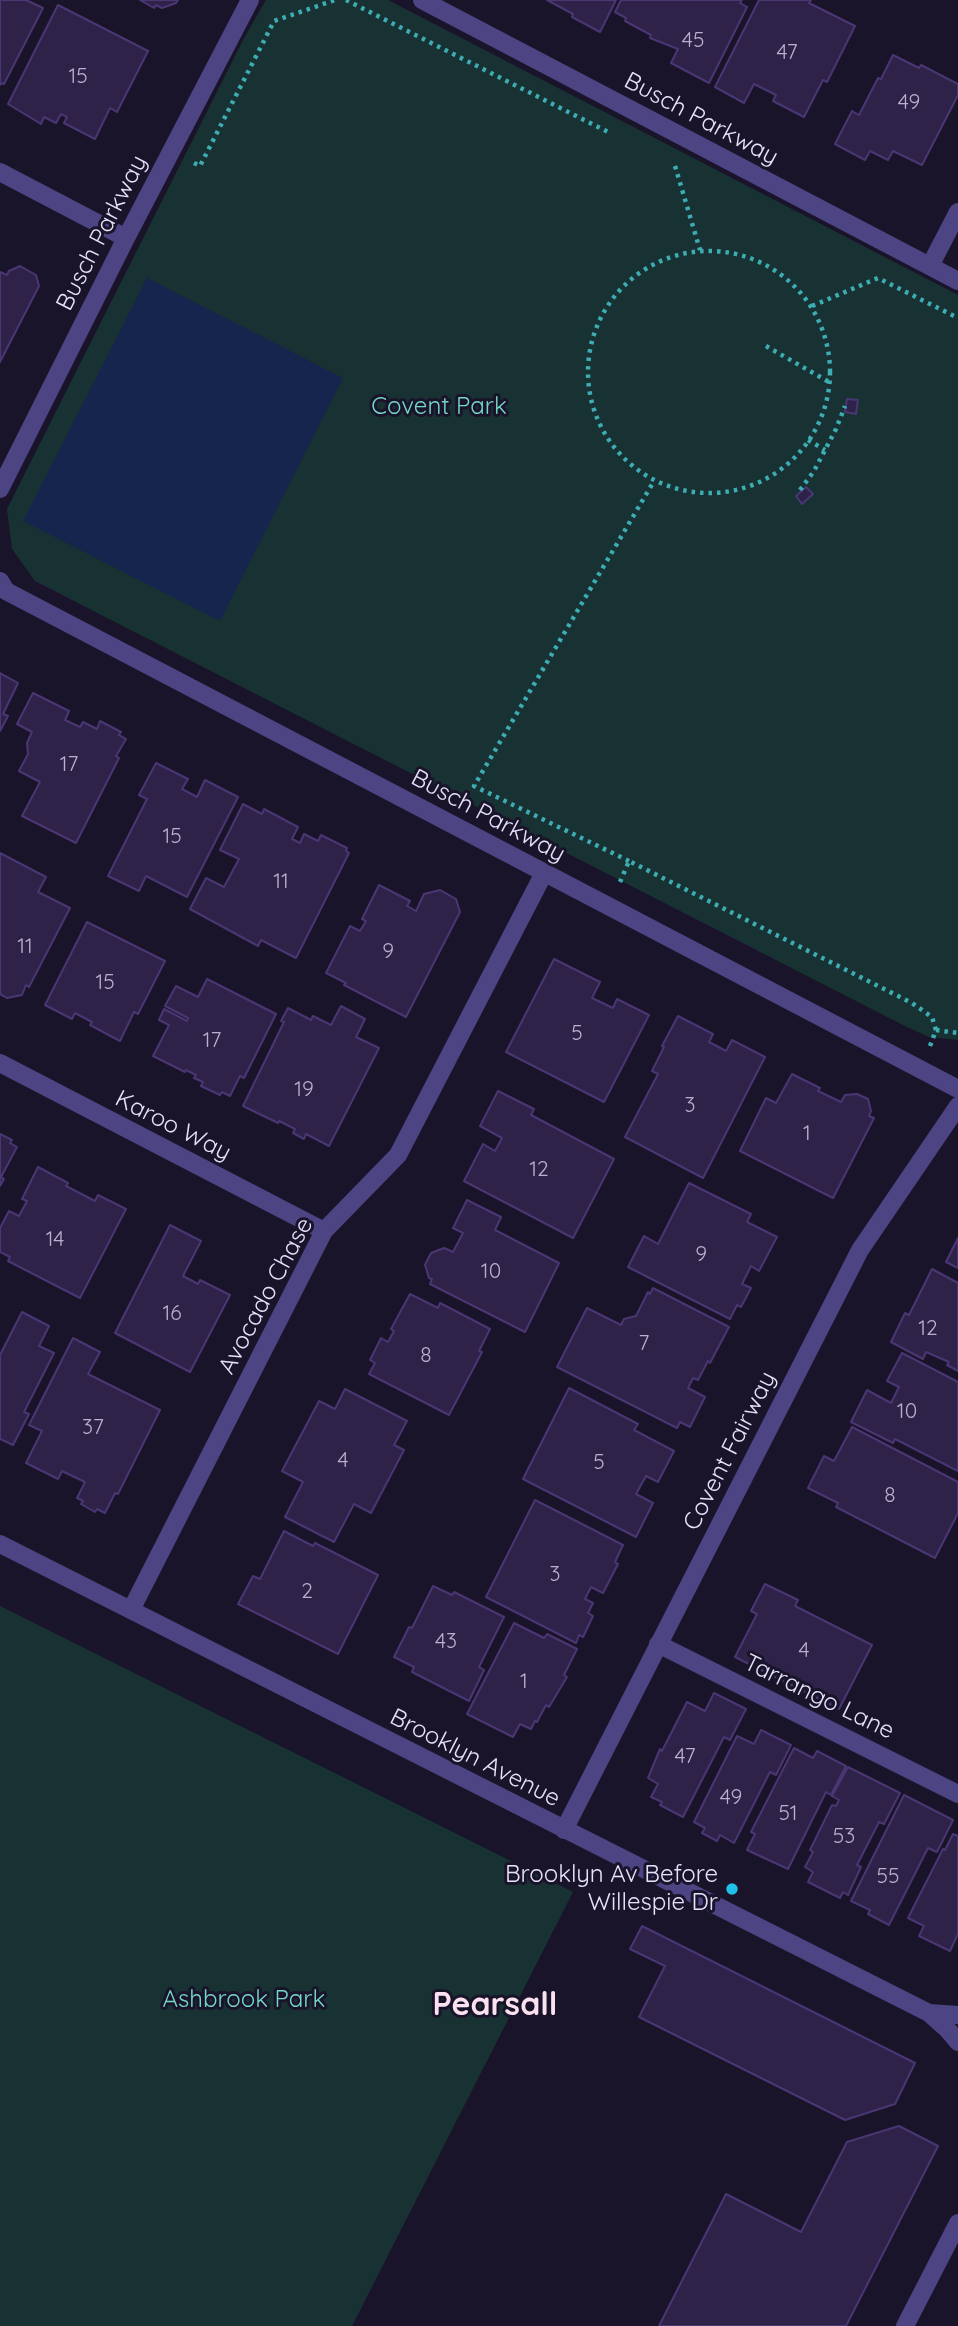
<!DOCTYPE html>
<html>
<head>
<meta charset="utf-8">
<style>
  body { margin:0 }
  canvas { display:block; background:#1a142a }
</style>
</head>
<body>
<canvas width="958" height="2326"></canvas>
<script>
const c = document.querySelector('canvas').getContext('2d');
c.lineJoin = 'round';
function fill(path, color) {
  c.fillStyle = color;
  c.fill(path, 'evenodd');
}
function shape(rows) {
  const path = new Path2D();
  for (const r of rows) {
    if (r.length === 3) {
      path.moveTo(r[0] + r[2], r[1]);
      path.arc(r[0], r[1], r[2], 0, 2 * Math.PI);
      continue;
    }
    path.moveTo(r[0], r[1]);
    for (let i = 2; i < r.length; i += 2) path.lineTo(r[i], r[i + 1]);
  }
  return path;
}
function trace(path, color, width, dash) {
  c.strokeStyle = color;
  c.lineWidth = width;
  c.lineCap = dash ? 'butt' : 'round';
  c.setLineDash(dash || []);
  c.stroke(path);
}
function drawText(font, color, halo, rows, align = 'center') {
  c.font = font + ' Quicksand,sans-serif';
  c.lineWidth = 6;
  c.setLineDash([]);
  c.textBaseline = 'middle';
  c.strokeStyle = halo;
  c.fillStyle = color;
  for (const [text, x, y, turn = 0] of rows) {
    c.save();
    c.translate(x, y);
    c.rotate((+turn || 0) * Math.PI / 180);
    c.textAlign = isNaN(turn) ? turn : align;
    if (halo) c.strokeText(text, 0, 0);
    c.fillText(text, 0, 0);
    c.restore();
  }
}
const green = shape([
  [266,0,388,0,958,295,958,1040,929,1037,905,1026,35,581,12,549,7,509,243,40],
  [0,1606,573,1892,352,2326,0,2326]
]);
const water = shape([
  [147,278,343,378,220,621,23,521]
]);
const building = shape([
  [0,0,26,0,43,8,4,84,1,83,0,85,0,0],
  [140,0,178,0,176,3,162,8,156,5,154,8,140,0],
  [547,0,616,0,600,32,572,17,573,14,547,0],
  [621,0,742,0,740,3,747,7,709,83,671,63,678,49,650,38,651,35,625,21,626,18,615,12,621,0],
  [759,0,811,0,809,3,855,26,827,82,823,80,804,117,773,101,776,95,754,84,744,103,715,87,759,0],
  [58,5,148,51,117,112,110,108,95,139,64,123,67,117,61,114,56,123,44,117,41,124,8,104,58,5],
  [893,55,919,68,921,65,958,84,958,95,922,165,893,151,888,160,870,151,865,160,835,144,852,111,859,115,878,78,881,79,893,55],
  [20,266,36,275,39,286,0,362,0,272,7,275,9,271,20,266],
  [847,399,858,400,856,414,845,412,847,399],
  [806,487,813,494,802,504,796,496,806,487],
  [0,673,18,683,3,714,8,716,0,731,0,673],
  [33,693,69,711,65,720,80,727,83,722,97,729,100,721,121,732,119,735,126,739,116,756,119,758,76,843,22,816,40,782,19,771,28,754,27,743,32,732,17,724,33,693],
  [156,763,188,779,182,789,197,797,205,780,238,797,187,897,146,876,139,891,108,876,147,799,139,795,156,763],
  [243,804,262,814,264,809,298,827,292,839,300,843,304,834,318,841,321,835,347,848,346,851,349,853,296,958,261,940,258,946,190,909,206,878,224,887,239,859,220,850,243,804],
  [0,853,46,877,38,892,70,908,29,987,26,985,22,995,7,998,0,994,0,853],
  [379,885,410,901,407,906,416,911,424,894,440,890,456,899,460,912,406,1017,344,985,346,983,326,973,350,926,360,931,366,921,362,919,379,885],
  [87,922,165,961,138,1014,134,1012,120,1041,90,1025,92,1022,75,1013,72,1019,45,1005,87,922],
  [554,959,600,982,592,998,613,1008,617,999,649,1015,604,1102,506,1052,554,959],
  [207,979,276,1014,244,1078,240,1076,230,1096,222,1092,220,1095,201,1086,203,1082,194,1078,196,1075,186,1070,185,1072,153,1056,169,1025,159,1020,164,1009,187,1021,188,1018,165,1006,176,986,198,997,207,979],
  [341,1006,365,1019,356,1037,379,1048,329,1146,306,1134,304,1139,293,1133,295,1129,279,1121,278,1123,243,1106,284,1022,281,1021,288,1008,311,1020,313,1016,331,1025,341,1006],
  [678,1016,713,1034,709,1042,726,1051,732,1040,765,1057,703,1178,625,1137,658,1074,652,1071,664,1047,662,1046,678,1016],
  [792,1074,820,1088,818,1091,841,1102,845,1095,857,1094,868,1099,871,1111,869,1116,874,1118,833,1198,740,1151,766,1098,776,1103,792,1074],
  [498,1091,534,1109,531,1115,614,1159,573,1238,464,1181,483,1144,495,1151,502,1138,480,1126,498,1091],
  [0,1134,12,1140,10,1143,17,1147,1,1177,4,1179,0,1186,0,1134],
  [38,1167,68,1183,66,1186,95,1201,98,1195,126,1209,80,1298,8,1261,10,1257,0,1252,0,1228,9,1211,19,1216,27,1201,22,1199,38,1167],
  [689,1183,751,1214,747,1222,777,1237,759,1271,751,1266,742,1284,751,1288,741,1307,737,1305,730,1319,628,1267,644,1236,658,1244,689,1183],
  [467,1200,501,1217,495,1230,559,1263,525,1332,430,1284,432,1279,429,1278,425,1265,431,1253,444,1248,453,1252,463,1233,453,1228,467,1200],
  [170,1225,201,1241,183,1276,198,1284,200,1280,230,1295,190,1372,115,1333,170,1225],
  [958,1238,958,1268,946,1262,958,1238],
  [932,1269,958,1283,958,1371,947,1365,949,1362,926,1352,923,1359,891,1342,905,1313,909,1315,932,1269],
  [653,1288,729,1327,710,1363,708,1361,698,1380,693,1378,688,1388,705,1397,690,1427,680,1422,677,1428,557,1367,587,1308,621,1325,624,1319,636,1316,648,1292,650,1294,653,1288],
  [410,1294,438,1308,440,1303,490,1329,479,1351,482,1352,449,1415,369,1374,375,1363,370,1360,381,1338,388,1342,394,1331,391,1329,410,1294],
  [22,1312,49,1326,39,1346,54,1353,24,1412,29,1414,13,1445,0,1439,0,1355,22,1312],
  [73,1338,100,1352,88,1374,160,1410,118,1494,115,1493,105,1513,97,1509,95,1512,81,1504,83,1501,77,1498,85,1482,62,1471,58,1479,26,1463,42,1431,29,1425,73,1338],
  [902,1353,958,1382,958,1471,895,1439,893,1443,851,1422,867,1390,891,1403,899,1387,887,1381,902,1353],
  [569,1388,638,1424,634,1430,674,1451,658,1482,646,1476,636,1494,653,1503,636,1537,523,1479,569,1388],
  [345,1389,407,1421,394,1445,404,1450,371,1513,354,1504,334,1542,285,1517,303,1482,282,1471,319,1401,335,1409,345,1389],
  [852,1427,958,1482,958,1513,935,1558,836,1507,838,1503,808,1488,824,1456,834,1461,852,1427],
  [535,1500,623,1545,615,1562,618,1564,603,1593,591,1587,585,1599,593,1603,588,1613,593,1616,583,1637,579,1635,576,1643,486,1597,535,1500],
  [284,1531,313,1546,315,1543,378,1575,338,1654,238,1604,253,1576,260,1579,284,1531],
  [765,1584,798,1600,795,1606,872,1645,839,1709,735,1657,757,1614,751,1611,765,1584],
  [433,1586,452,1595,454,1592,504,1617,479,1667,484,1670,469,1701,412,1672,414,1667,394,1657,409,1627,412,1628,433,1586],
  [514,1623,544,1638,547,1634,577,1649,564,1675,567,1677,549,1707,546,1705,537,1722,535,1721,531,1729,520,1724,513,1737,467,1714,514,1623],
  [714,1693,746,1709,730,1740,724,1737,683,1817,660,1805,662,1802,651,1797,658,1784,648,1778,660,1749,662,1751,687,1702,705,1711,714,1693],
  [761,1730,791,1745,776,1775,770,1772,734,1843,720,1835,717,1841,702,1833,705,1828,694,1822,737,1736,754,1744,761,1730],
  [794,1748,813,1758,817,1751,846,1766,831,1795,826,1792,788,1869,747,1850,755,1834,751,1832,794,1748],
  [848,1767,900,1793,884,1824,879,1822,857,1865,861,1867,848,1895,843,1892,840,1898,808,1882,813,1872,805,1867,813,1852,810,1850,832,1805,836,1806,839,1800,832,1796,848,1767],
  [904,1795,953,1820,937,1852,928,1848,889,1925,868,1914,870,1910,851,1901,904,1795],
  [953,1834,958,1836,958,1934,950,1951,919,1936,924,1926,908,1918,943,1849,945,1850,953,1834],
  [642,1926,915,2063,895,2104,845,2120,639,2017,665,1966,630,1949,642,1926],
  [899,2126,938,2146,846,2326,659,2326,726,2194,801,2232,847,2142,899,2126]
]);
const path = shape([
  [346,0,608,132],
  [194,163,200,166,274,21,335,0],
  [675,166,700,250],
  [709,372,121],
  [812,306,878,278,958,318],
  [766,346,829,382],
  [808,440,825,450],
  [800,490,814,471,836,429,845,406],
  [629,861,474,786,654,481],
  [620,882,629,861,912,1003,932,1017,936,1030,930,1046],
  [936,1030,958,1033]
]);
const minor = shape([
  [422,0,958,281],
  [0,172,126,238],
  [930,266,958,212],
  [0,489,126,238,250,0],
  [0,581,6,591,958,1089],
  [0,1063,324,1231],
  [0,1544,929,2013,947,2029,958,2042],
  [131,1610,324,1231,398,1155,544,873],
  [658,1644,958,1794],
  [564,1830,860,1250,958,1106],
  [929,2013,958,2015],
  [905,2326,958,2223]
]);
const markers = [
  [732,1889,7,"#20c0e9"]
];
const numberNames = [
  ["45",693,41],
  ["47",787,53],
  ["15",78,77],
  ["49",909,103],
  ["17",69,765],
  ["15",172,837],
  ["11",281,882],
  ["11",25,947],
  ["9",388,952],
  ["15",105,983],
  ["5",577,1034],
  ["17",212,1041],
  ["19",304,1090],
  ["3",690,1106],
  ["1",807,1134],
  ["12",539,1170],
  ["14",55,1240],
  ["9",701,1255],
  ["10",491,1272],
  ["16",172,1314],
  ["12",928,1329],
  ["7",644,1344],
  ["8",426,1356],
  ["10",907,1412],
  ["37",93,1428],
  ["4",343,1461],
  ["5",599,1463],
  ["8",890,1496],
  ["3",555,1575],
  ["2",307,1592],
  ["43",446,1642],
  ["4",804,1651],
  ["1",524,1682],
  ["47",685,1757],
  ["49",731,1798],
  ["51",788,1814],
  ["53",844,1837],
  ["55",888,1877]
];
const streetNames = [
  ["Busch Parkway",701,119,28],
  ["Busch Parkway",102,233,-63],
  ["Busch Parkway",488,816,28],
  ["Karoo Way",173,1126,27],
  ["Avocado Chase",266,1296,-62],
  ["Covent Fairway",730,1451,-63],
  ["Tarrango Lane",819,1697,26],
  ["Brooklyn Avenue",475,1758,27]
];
const parkNames = [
  ["Covent Park",439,407],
  ["Ashbrook Park",244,2000]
];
const poiNames = [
  ["Brooklyn Av Before",718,1875],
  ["Willespie Dr",718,1903]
];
const districtNames = [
  ["Pearsall",495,2005]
];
fill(green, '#183234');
fill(water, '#15254d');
fill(building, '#2e2249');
trace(building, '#493673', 2);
trace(path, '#3eadb3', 4.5, [3.5, 5]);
trace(minor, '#4d4484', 18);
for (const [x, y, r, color] of markers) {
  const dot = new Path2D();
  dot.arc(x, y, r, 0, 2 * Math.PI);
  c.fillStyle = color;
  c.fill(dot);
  trace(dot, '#1a142a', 2.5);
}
drawText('21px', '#b8b1cf', null, numberNames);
drawText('24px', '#e6e1fc', '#1a142a', streetNames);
drawText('24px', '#72d6c8', '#1a142a', parkNames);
drawText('24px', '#e6e1fc', '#1a142a', poiNames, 'right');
drawText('bold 32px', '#fce2f0', '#1a142a', districtNames);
</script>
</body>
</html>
